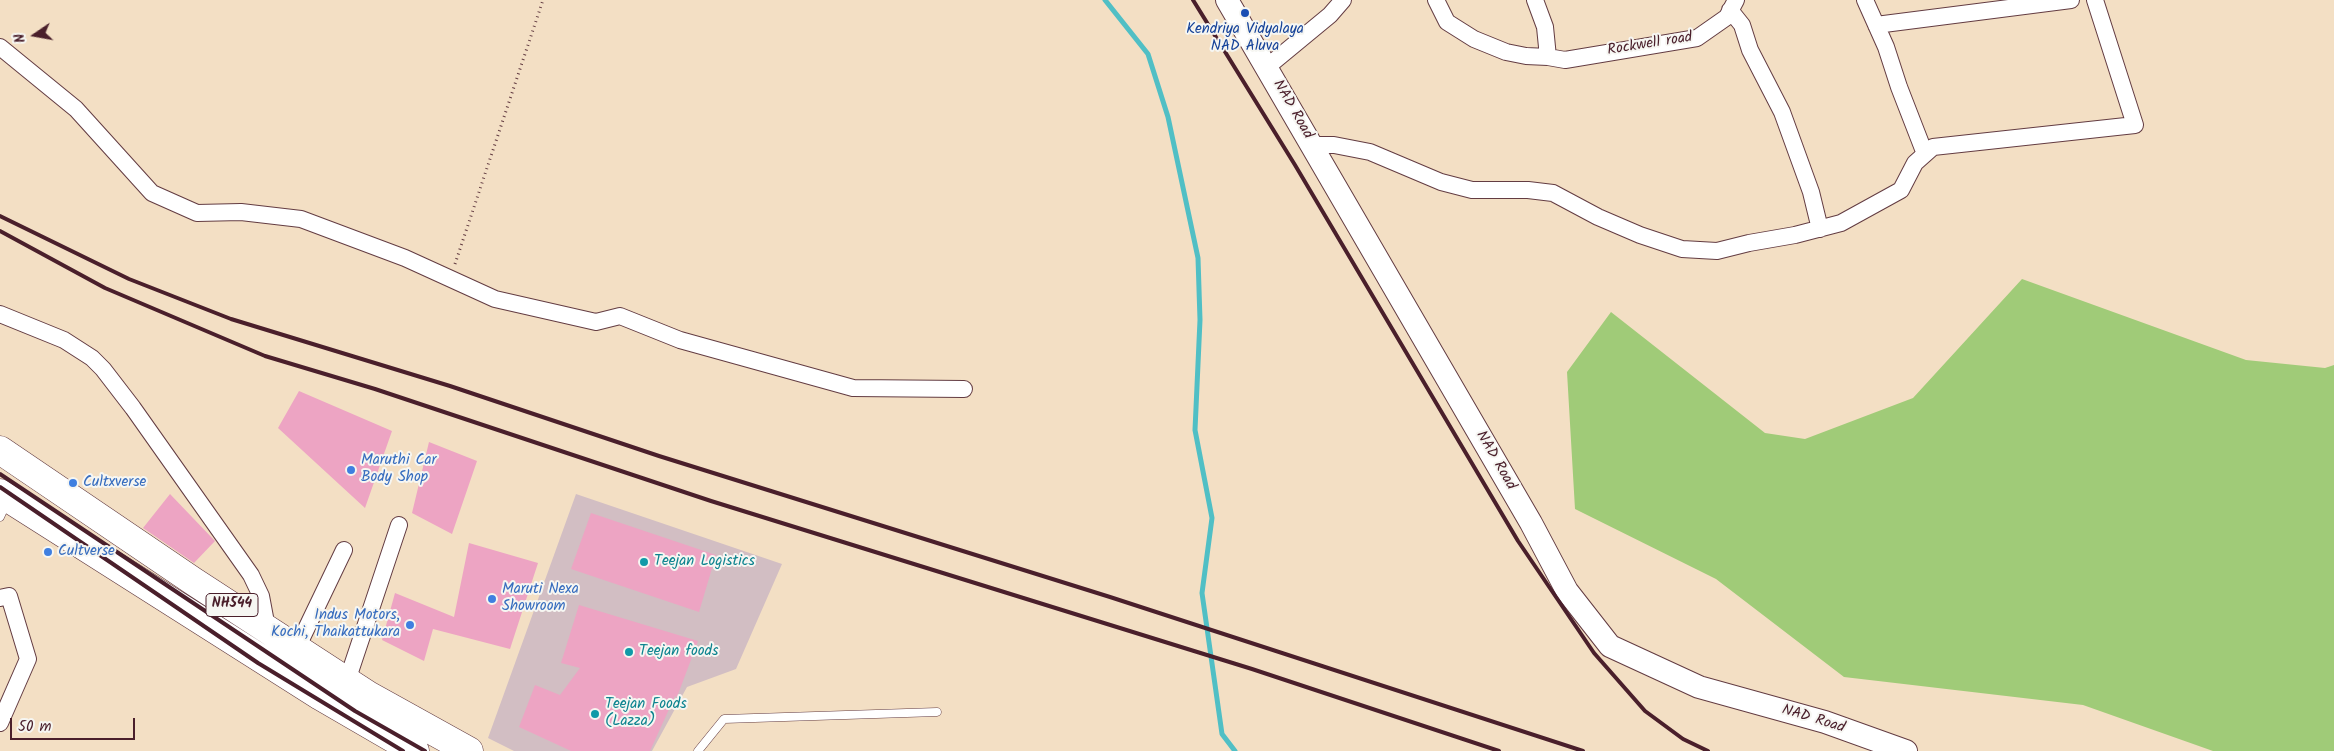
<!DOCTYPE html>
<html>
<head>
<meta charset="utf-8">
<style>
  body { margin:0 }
  #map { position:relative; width:2334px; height:751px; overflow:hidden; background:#f3dfc4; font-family:Kalam,sans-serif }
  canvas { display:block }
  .north { position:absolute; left:10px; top:10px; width:50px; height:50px; -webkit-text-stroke:4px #f6f6f2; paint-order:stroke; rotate:258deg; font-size:14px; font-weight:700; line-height:20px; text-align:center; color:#4a1f2b }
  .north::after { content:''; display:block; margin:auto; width:18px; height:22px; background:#4a1f2b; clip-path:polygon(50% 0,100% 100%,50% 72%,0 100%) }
  .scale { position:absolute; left:10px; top:718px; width:125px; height:22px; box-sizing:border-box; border:2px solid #4a1f2b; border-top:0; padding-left:6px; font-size:15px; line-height:18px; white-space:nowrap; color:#4a1f2b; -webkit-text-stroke:4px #f6f6f2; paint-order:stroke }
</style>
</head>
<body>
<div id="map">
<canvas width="2334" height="751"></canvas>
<div class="north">N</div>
<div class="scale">50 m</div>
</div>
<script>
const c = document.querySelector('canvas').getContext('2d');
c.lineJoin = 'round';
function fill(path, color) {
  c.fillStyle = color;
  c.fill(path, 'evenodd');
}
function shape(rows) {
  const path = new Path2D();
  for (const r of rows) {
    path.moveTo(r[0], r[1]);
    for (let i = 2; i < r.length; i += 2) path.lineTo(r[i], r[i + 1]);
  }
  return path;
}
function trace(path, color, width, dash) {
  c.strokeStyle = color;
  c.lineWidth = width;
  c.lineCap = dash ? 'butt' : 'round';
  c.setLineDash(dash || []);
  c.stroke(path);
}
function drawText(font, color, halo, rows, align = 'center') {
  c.font = font + ' Kalam,sans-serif';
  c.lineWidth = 4;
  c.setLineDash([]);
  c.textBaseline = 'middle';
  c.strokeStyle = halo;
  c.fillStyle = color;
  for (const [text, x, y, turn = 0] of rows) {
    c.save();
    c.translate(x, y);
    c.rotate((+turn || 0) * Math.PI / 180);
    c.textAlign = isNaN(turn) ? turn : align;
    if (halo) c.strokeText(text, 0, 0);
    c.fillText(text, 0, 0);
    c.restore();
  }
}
const industrial = shape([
  [576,494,782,564,736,669,687,687,652,751,514,751,488,738]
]);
const green = shape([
  [2022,279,2246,360,2325,368,2334,365,2334,751,2213,751,2083,705,1844,677,1716,579,1575,509,1567,372,1611,312,1765,433,1805,439,1913,398]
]);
const stream = shape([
  [1105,0,1148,54,1168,117,1198,258,1200,320,1195,430,1212,518,1202,593,1222,734,1235,751]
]);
const building = shape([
  [299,391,392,431,365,508,278,428],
  [429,442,477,461,452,534,412,513],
  [170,494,215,541,194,563,143,528],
  [591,513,716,555,699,612,571,569],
  [469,543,538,563,510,649,433,629,424,661,382,640,395,593,454,617],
  [579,605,698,641,677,697,675,696,650,751,571,751,519,727,535,685,560,695,580,668,561,663]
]);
const path = shape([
  [455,264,543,0]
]);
const lane = shape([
  [0,517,7,502],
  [698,751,724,719,937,712]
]);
const street = shape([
  [1436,0,1447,22,1474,39,1506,52,1526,56,1548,57,1545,27,1535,0],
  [1865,0,1886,47,1899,87,1925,154],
  [1730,10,1742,25,1750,50,1782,112,1811,192,1820,229],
  [1876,25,2071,0],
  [0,47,76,109,152,193,197,213,241,212,301,219,405,258,495,299,596,322,620,316,680,340,853,388,964,389],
  [1548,57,1565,60,1697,38,1727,17,1736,0],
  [1267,67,1330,15,1343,0],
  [1312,145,1334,145,1370,152,1441,182,1472,190,1528,190,1553,193,1598,217,1640,235,1682,249,1717,251,1749,243,1795,235,1841,223,1901,190,1915,163,1933,147,2135,125,2095,0],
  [0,314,64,340,92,358,103,369,133,408,251,575,261,596,267,628],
  [0,598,9,596,28,659,0,723],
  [297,648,344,550],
  [347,681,399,525]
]);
const secondary = shape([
  [1227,0,1531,523,1567,591,1610,646,1699,687,1825,722,1906,751]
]);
const highway = shape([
  [0,450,193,581,368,695,469,751],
  [0,493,320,696,415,751]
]);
const rail = shape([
  [1193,0,1295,165,1518,541,1594,653,1645,711,1683,739,1708,751],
  [0,216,129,279,231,319,450,386,659,456,1110,597,1583,751],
  [0,231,105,288,265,356,375,389,711,501,1252,669,1499,751],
  [0,474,355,711,425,751],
  [0,487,258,663,403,751]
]);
const markers = [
  [1245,13,5,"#1a4fb4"],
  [351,470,5,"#3f7fe0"],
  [73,483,5,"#3f7fe0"],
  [48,552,5,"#3f7fe0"],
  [644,562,5,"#0f9aa8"],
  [492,599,5,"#3f7fe0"],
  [410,625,5,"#3f7fe0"],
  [629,652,5,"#0f9aa8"],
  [595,714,5,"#0f9aa8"]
];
const shields = [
  [232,605,52]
];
const shieldNames = [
  ["NH544",232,605]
];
const transitNames = [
  ["Kendriya Vidyalaya",1245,30],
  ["NAD Aluva",1245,47]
];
const streetNames = [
  ["Rockwell road",1650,45,-9],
  ["NAD Road",1292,110,60],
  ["NAD Road",1495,461,60],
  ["NAD Road",1813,720,17]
];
const shopNames = [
  ["Maruthi Car",361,461],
  ["Body Shop",361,478],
  ["Cultxverse",83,483],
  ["Cultverse",58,552],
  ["Maruti Nexa",502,590],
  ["Showroom",502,607],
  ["Indus Motors,",400,616,"right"],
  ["Kochi, Thaikattukara",400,633,"right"]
];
const cultureNames = [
  ["Teejan Logistics",654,562],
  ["Teejan foods",639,652],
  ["Teejan Foods",605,705],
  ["(Lazza)",605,722]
];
fill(industrial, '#d2bec3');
fill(green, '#a0cb78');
trace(stream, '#50bfc5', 5);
fill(building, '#eda4c3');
trace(lane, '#633c42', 9);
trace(street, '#633c42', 18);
trace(secondary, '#633c42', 24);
trace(highway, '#633c42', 29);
trace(path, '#633c42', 3, [1, 4]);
trace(lane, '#fff', 8);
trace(street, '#fff', 16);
trace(secondary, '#fff', 22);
trace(highway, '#fff', 28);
trace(rail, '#4a1f2b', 4);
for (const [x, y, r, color] of markers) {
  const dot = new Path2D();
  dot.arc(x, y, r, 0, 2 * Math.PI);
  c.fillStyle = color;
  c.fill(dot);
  trace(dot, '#f6f6f2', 2);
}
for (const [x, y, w] of shields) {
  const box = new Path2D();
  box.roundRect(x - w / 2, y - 11.5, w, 23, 4);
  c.fillStyle = '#f6f6f2';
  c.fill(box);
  trace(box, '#4a1f2b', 1);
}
drawText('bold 14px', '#4a1f2b', null, shieldNames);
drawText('15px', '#164399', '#f6f6f2', transitNames);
drawText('15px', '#4a1f2b', '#f6f6f2', streetNames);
drawText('15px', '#366cbe', '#f6f6f2', shopNames, 'left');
drawText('15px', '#0d838f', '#f6f6f2', cultureNames, 'left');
</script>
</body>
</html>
